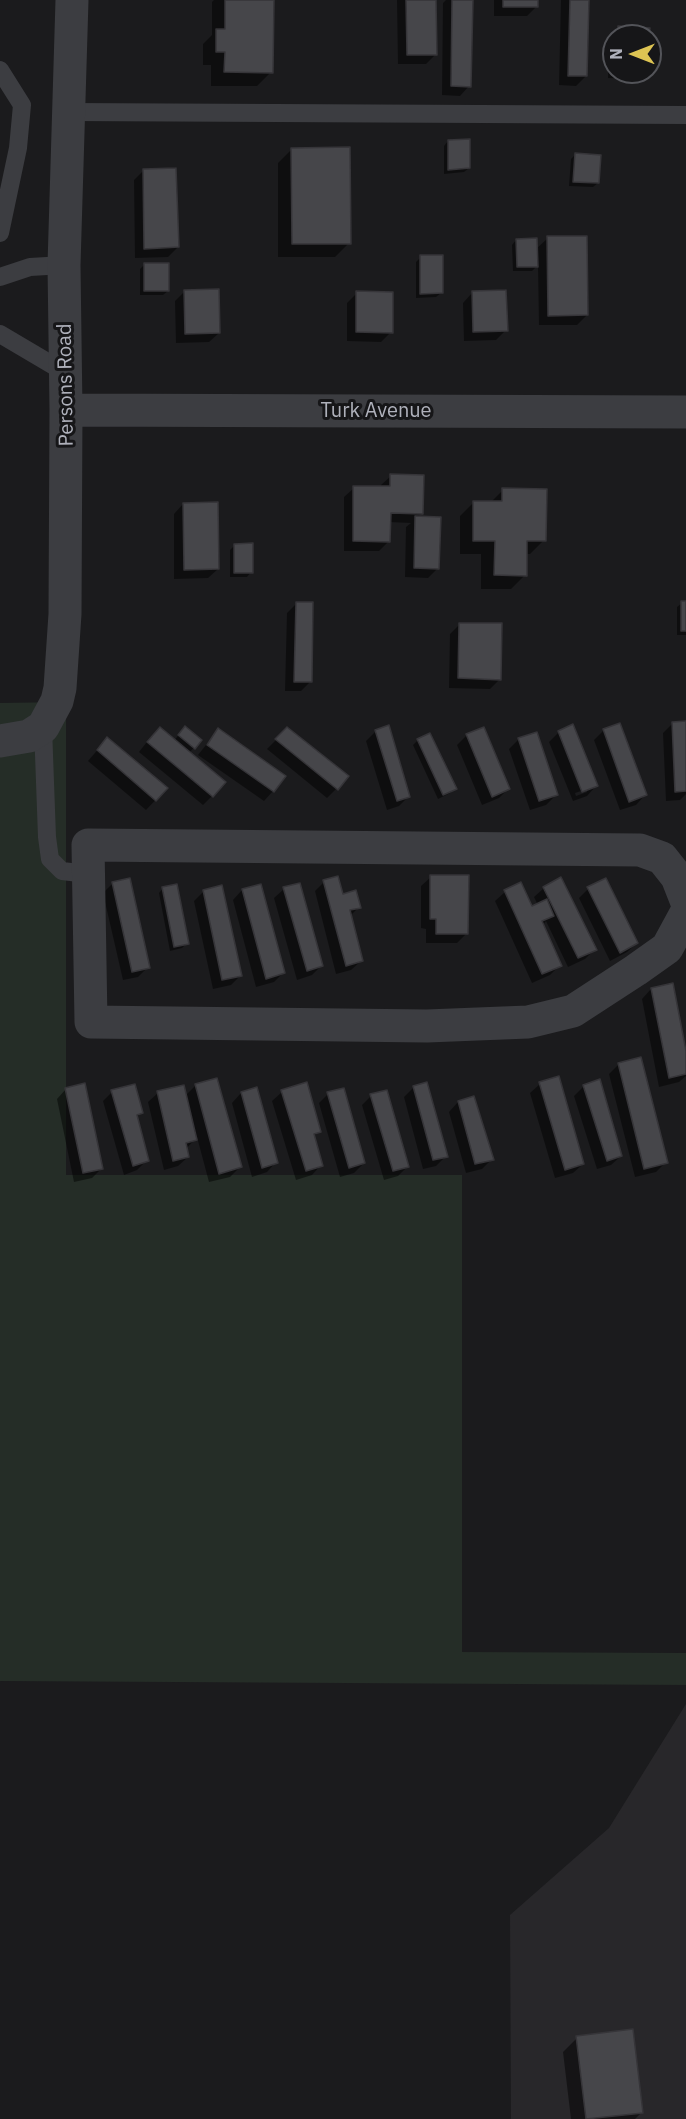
<!DOCTYPE html>
<html>
<head>
<meta charset="utf-8">
<style>
  body { margin:0 }
  #map { position:relative; width:686px; height:2119px; overflow:hidden; background:#1b1b1d; font-family:"IBM Plex Sans",sans-serif }
  canvas { display:block }
  .north { position:absolute; left:602px; top:24px; width:60px; height:60px; box-sizing:border-box; background:#161618; border:2px solid #535459; border-radius:50%; rotate:270deg; font-size:16px; font-weight:700; line-height:24px; text-align:center; color:#afb1bb }
  .north::after { content:''; display:block; margin:auto; width:21px; height:27px; background:#ddc453; clip-path:polygon(50% 0,100% 100%,50% 72%,0 100%) }
</style>
</head>
<body>
<div id="map">
<canvas width="686" height="2119"></canvas>
<div class="north">N</div>
</div>
<script>
const c = document.querySelector('canvas').getContext('2d');
c.lineJoin = 'round';
function fill(path, color) {
  c.fillStyle = color;
  c.fill(path, 'evenodd');
}
function shape(rows) {
  const path = new Path2D();
  for (const r of rows) {
    path.moveTo(r[0], r[1]);
    for (let i = 2; i < r.length; i += 2) path.lineTo(r[i], r[i + 1]);
  }
  return path;
}
function trace(path, color, width, dash) {
  c.strokeStyle = color;
  c.lineWidth = width;
  c.lineCap = dash ? 'butt' : 'round';
  c.setLineDash(dash || []);
  c.stroke(path);
}
function drawText(font, color, halo, rows, align = 'center') {
  c.font = font + ' "IBM Plex Sans",sans-serif';
  c.lineWidth = 6;
  c.setLineDash([]);
  c.textBaseline = 'middle';
  c.strokeStyle = halo;
  c.fillStyle = color;
  for (const [text, x, y, turn = 0] of rows) {
    c.save();
    c.translate(x, y);
    c.rotate((+turn || 0) * Math.PI / 180);
    c.textAlign = isNaN(turn) ? turn : align;
    if (halo) c.strokeText(text, 0, 0);
    c.fillText(text, 0, 0);
    c.restore();
  }
}
const built = shape([
  [686,1704,686,2119,511,2119,510,1915,609,1828]
]);
const green = shape([
  [66,702,66,1175,462,1175,462,1652,686,1653,686,1685,0,1681,0,703]
]);
const shadow = shape([
  [214,0,272,0,271,72,257,86,211,86,211,65,203,65,203,44,212,35,212,2],
  [397,0,434,0,436,54,426,64,398,64],
  [446,0,471,0,469,86,460,96,442,95,443,3],
  [494,0,537,0,537,6,527,16,494,16],
  [561,0,587,0,586,76,576,86,559,85],
  [619,28,648,36,614,36,614,72,644,72,637,79,608,78,609,38],
  [448,141,469,168,464,172,444,174,444,146],
  [292,149,349,243,335,257,278,257,278,163],
  [575,155,598,183,593,187,569,186,571,159],
  [143,171,178,247,168,257,135,258,134,180],
  [548,238,587,315,577,325,539,325,538,265,532,271,513,271,512,245,516,240,536,249],
  [421,257,441,293,436,297,416,298,416,262],
  [145,264,168,291,163,295,140,295,140,269],
  [184,292,219,333,209,342,176,343,175,301],
  [357,293,391,332,381,342,347,341,347,303],
  [472,293,506,330,496,340,464,341,463,303],
  [391,476,422,513,417,518,438,568,428,578,405,577,406,527,411,523,389,522,389,541,379,551,344,551,344,497,354,488,381,488,381,485],
  [503,490,544,540,530,554,526,554,525,575,511,589,481,589,481,554,460,554,460,516,474,502,490,503],
  [183,504,218,569,208,578,174,579,174,514],
  [235,545,251,572,247,577,230,577,230,550],
  [682,603,686,603,686,635,677,635,677,607],
  [296,604,310,682,301,691,285,691,287,613],
  [460,624,500,679,490,689,449,688,450,634],
  [673,723,686,723,686,794,680,800,666,801,663,733],
  [619,725,645,795,636,805,620,810,594,740,603,731],
  [287,729,336,789,327,798,267,749],
  [218,730,273,791,264,801,198,755],
  [376,731,409,796,399,806,387,810,366,741],
  [559,732,596,786,587,796,573,801,549,742],
  [587,789,587,792,576,796,575,793],
  [180,733,200,741,189,753,212,796,203,805,139,752,150,738,174,741],
  [467,735,508,789,499,798,482,805,457,745],
  [107,739,166,789,146,810,88,761],
  [519,739,556,795,546,805,530,810,509,749],
  [418,740,455,788,450,793,438,799,413,745],
  [431,877,466,934,457,943,426,943,426,929,421,928,421,886],
  [324,882,359,907,350,916,361,961,351,970,336,974,315,891],
  [113,883,148,967,138,977,123,980,103,893],
  [163,888,187,943,182,948,170,951,159,893],
  [544,888,595,949,585,959,568,967,546,921,542,926,560,965,550,975,532,983,495,901,505,892,531,908,538,905,534,897],
  [284,889,322,965,312,975,297,980,274,898],
  [588,889,637,943,627,952,610,961,579,898],
  [242,890,283,973,274,982,256,987,233,900],
  [204,891,241,975,231,985,213,989,194,901],
  [651,989,686,1058,686,1076,679,1082,659,1087,642,999],
  [619,1064,666,1162,656,1172,635,1177,609,1074],
  [540,1084,583,1164,573,1173,555,1178,530,1093],
  [195,1086,240,1167,230,1177,209,1182,197,1137,186,1149,188,1157,178,1166,164,1170,148,1102,158,1093,185,1096],
  [584,1086,621,1156,611,1165,597,1169,574,1096],
  [414,1087,446,1156,436,1166,423,1169,404,1097],
  [66,1089,101,1169,92,1178,74,1182,57,1099],
  [112,1092,141,1113,136,1118,147,1160,137,1170,124,1175,103,1101],
  [282,1092,319,1131,313,1137,321,1165,312,1175,296,1180,272,1101],
  [241,1093,276,1162,267,1172,252,1177,232,1103],
  [328,1094,364,1163,354,1173,340,1177,319,1103],
  [371,1096,408,1166,398,1176,384,1180,362,1105],
  [458,1102,492,1159,482,1169,466,1173,449,1112],
  [577,2038,641,2113,635,2119,571,2119,563,2052]
]);
const building = shape([
  [225,0,274,0,273,73,224,72,225,52,216,52,216,29,225,29,225,0],
  [406,0,436,0,437,55,407,55,406,0],
  [452,0,473,0,471,87,451,86,452,0],
  [503,0,538,0,538,7,503,7,503,0],
  [570,0,589,0,587,76,568,76,570,0],
  [618,26,650,28,649,36,618,36,618,26],
  [470,139,470,168,448,170,448,140,470,139],
  [350,147,351,244,292,244,291,148,350,147],
  [575,153,601,155,599,183,573,182,575,153],
  [176,168,179,247,144,249,143,169,176,168],
  [547,236,587,236,588,315,548,316,547,236],
  [537,238,538,267,517,267,516,239,537,238],
  [420,255,443,255,443,293,420,294,420,255],
  [144,263,169,263,169,291,144,291,144,263],
  [219,289,220,333,185,334,184,290,219,289],
  [506,290,508,331,473,332,472,291,506,290],
  [356,291,393,292,393,333,356,332,356,291],
  [390,474,424,475,423,514,391,513,390,542,353,541,353,486,390,486,390,474],
  [502,488,547,489,546,541,527,541,527,576,494,575,495,541,473,541,473,501,502,501,502,488],
  [218,502,219,569,184,570,183,503,218,502],
  [415,516,441,517,439,569,414,568,415,516],
  [253,543,253,573,234,573,234,544,253,543],
  [681,601,686,601,686,631,681,631,681,601],
  [296,602,313,602,312,682,294,682,296,602],
  [459,623,502,623,501,680,458,678,459,623],
  [686,721,686,791,675,792,672,722,686,721],
  [620,723,647,795,629,802,603,729,620,723],
  [573,724,598,786,582,792,558,731,573,724],
  [389,725,410,797,397,801,375,730,389,725],
  [185,726,202,740,195,749,178,735,185,726],
  [160,727,226,782,213,797,147,742,160,727],
  [287,727,349,776,338,790,275,739,287,727],
  [484,727,510,789,492,797,466,734,484,727],
  [218,728,286,776,274,792,207,745,218,728],
  [537,732,558,795,539,801,518,738,537,732],
  [430,733,457,789,443,795,417,739,430,733],
  [107,737,168,788,156,801,97,750,107,737],
  [430,875,469,875,468,934,436,934,436,919,430,919,430,875],
  [338,876,343,894,356,890,361,908,350,910,363,961,346,966,323,880,338,876],
  [561,877,597,950,578,958,543,887,561,877],
  [130,878,150,968,132,972,112,882,130,878],
  [606,878,638,943,620,953,587,887,606,878],
  [521,882,532,906,547,899,554,916,542,921,562,966,542,974,504,890,521,882],
  [300,883,323,966,307,971,283,887,300,883],
  [177,884,189,944,174,947,162,887,177,884],
  [261,884,285,973,266,979,242,889,261,884],
  [222,885,242,976,222,980,203,890,222,885],
  [673,983,686,1051,686,1074,669,1078,651,988,673,983],
  [641,1057,668,1163,644,1169,618,1063,641,1057],
  [559,1076,584,1164,565,1170,539,1082,559,1076],
  [217,1078,242,1167,219,1174,195,1084,217,1078],
  [600,1079,622,1156,607,1161,583,1085,600,1079],
  [307,1082,321,1132,314,1134,323,1166,306,1171,281,1090,307,1082],
  [427,1082,448,1157,433,1160,413,1086,427,1082],
  [85,1083,103,1169,83,1173,65,1088,85,1083],
  [135,1084,143,1113,137,1115,149,1161,133,1166,111,1090,135,1084],
  [184,1085,197,1140,186,1143,189,1157,173,1161,157,1091,184,1085],
  [257,1087,278,1163,262,1168,241,1092,257,1087],
  [344,1088,365,1163,349,1168,327,1092,344,1088],
  [387,1090,409,1167,393,1171,370,1094,387,1090],
  [474,1096,494,1160,475,1164,458,1101,474,1096],
  [633,2029,643,2113,586,2119,576,2036,633,2029]
]);
const lane = shape([
  [0,70,22,105,18,148,0,233],
  [68,112,686,115],
  [0,277,30,267,64,265],
  [0,334,66,373],
  [43,727,47,837,50,859,62,871,88,874]
]);
const street = shape([
  [66,410,686,412],
  [0,741,29,736,43,727,57,701,60,688,65,614,66,410,64,265,72,0],
  [686,900,677,877,662,858,640,850,88,845,91,1022,427,1026,528,1022,573,1011,636,970,667,948,686,913]
]);
const streetNames = [
  ["Persons Road",66,385,-91],
  ["Turk Avenue",376,411]
];
fill(built, '#28272a');
fill(green, '#252d27');
fill(shadow, '#0007');
fill(building, '#46464a');
trace(building, '#363539', 1.5);
trace(lane, '#3c3d41', 18);
trace(street, '#3c3d41', 33);
drawText('20px', '#afb1bb', '#161618', streetNames);
</script>
</body>
</html>
